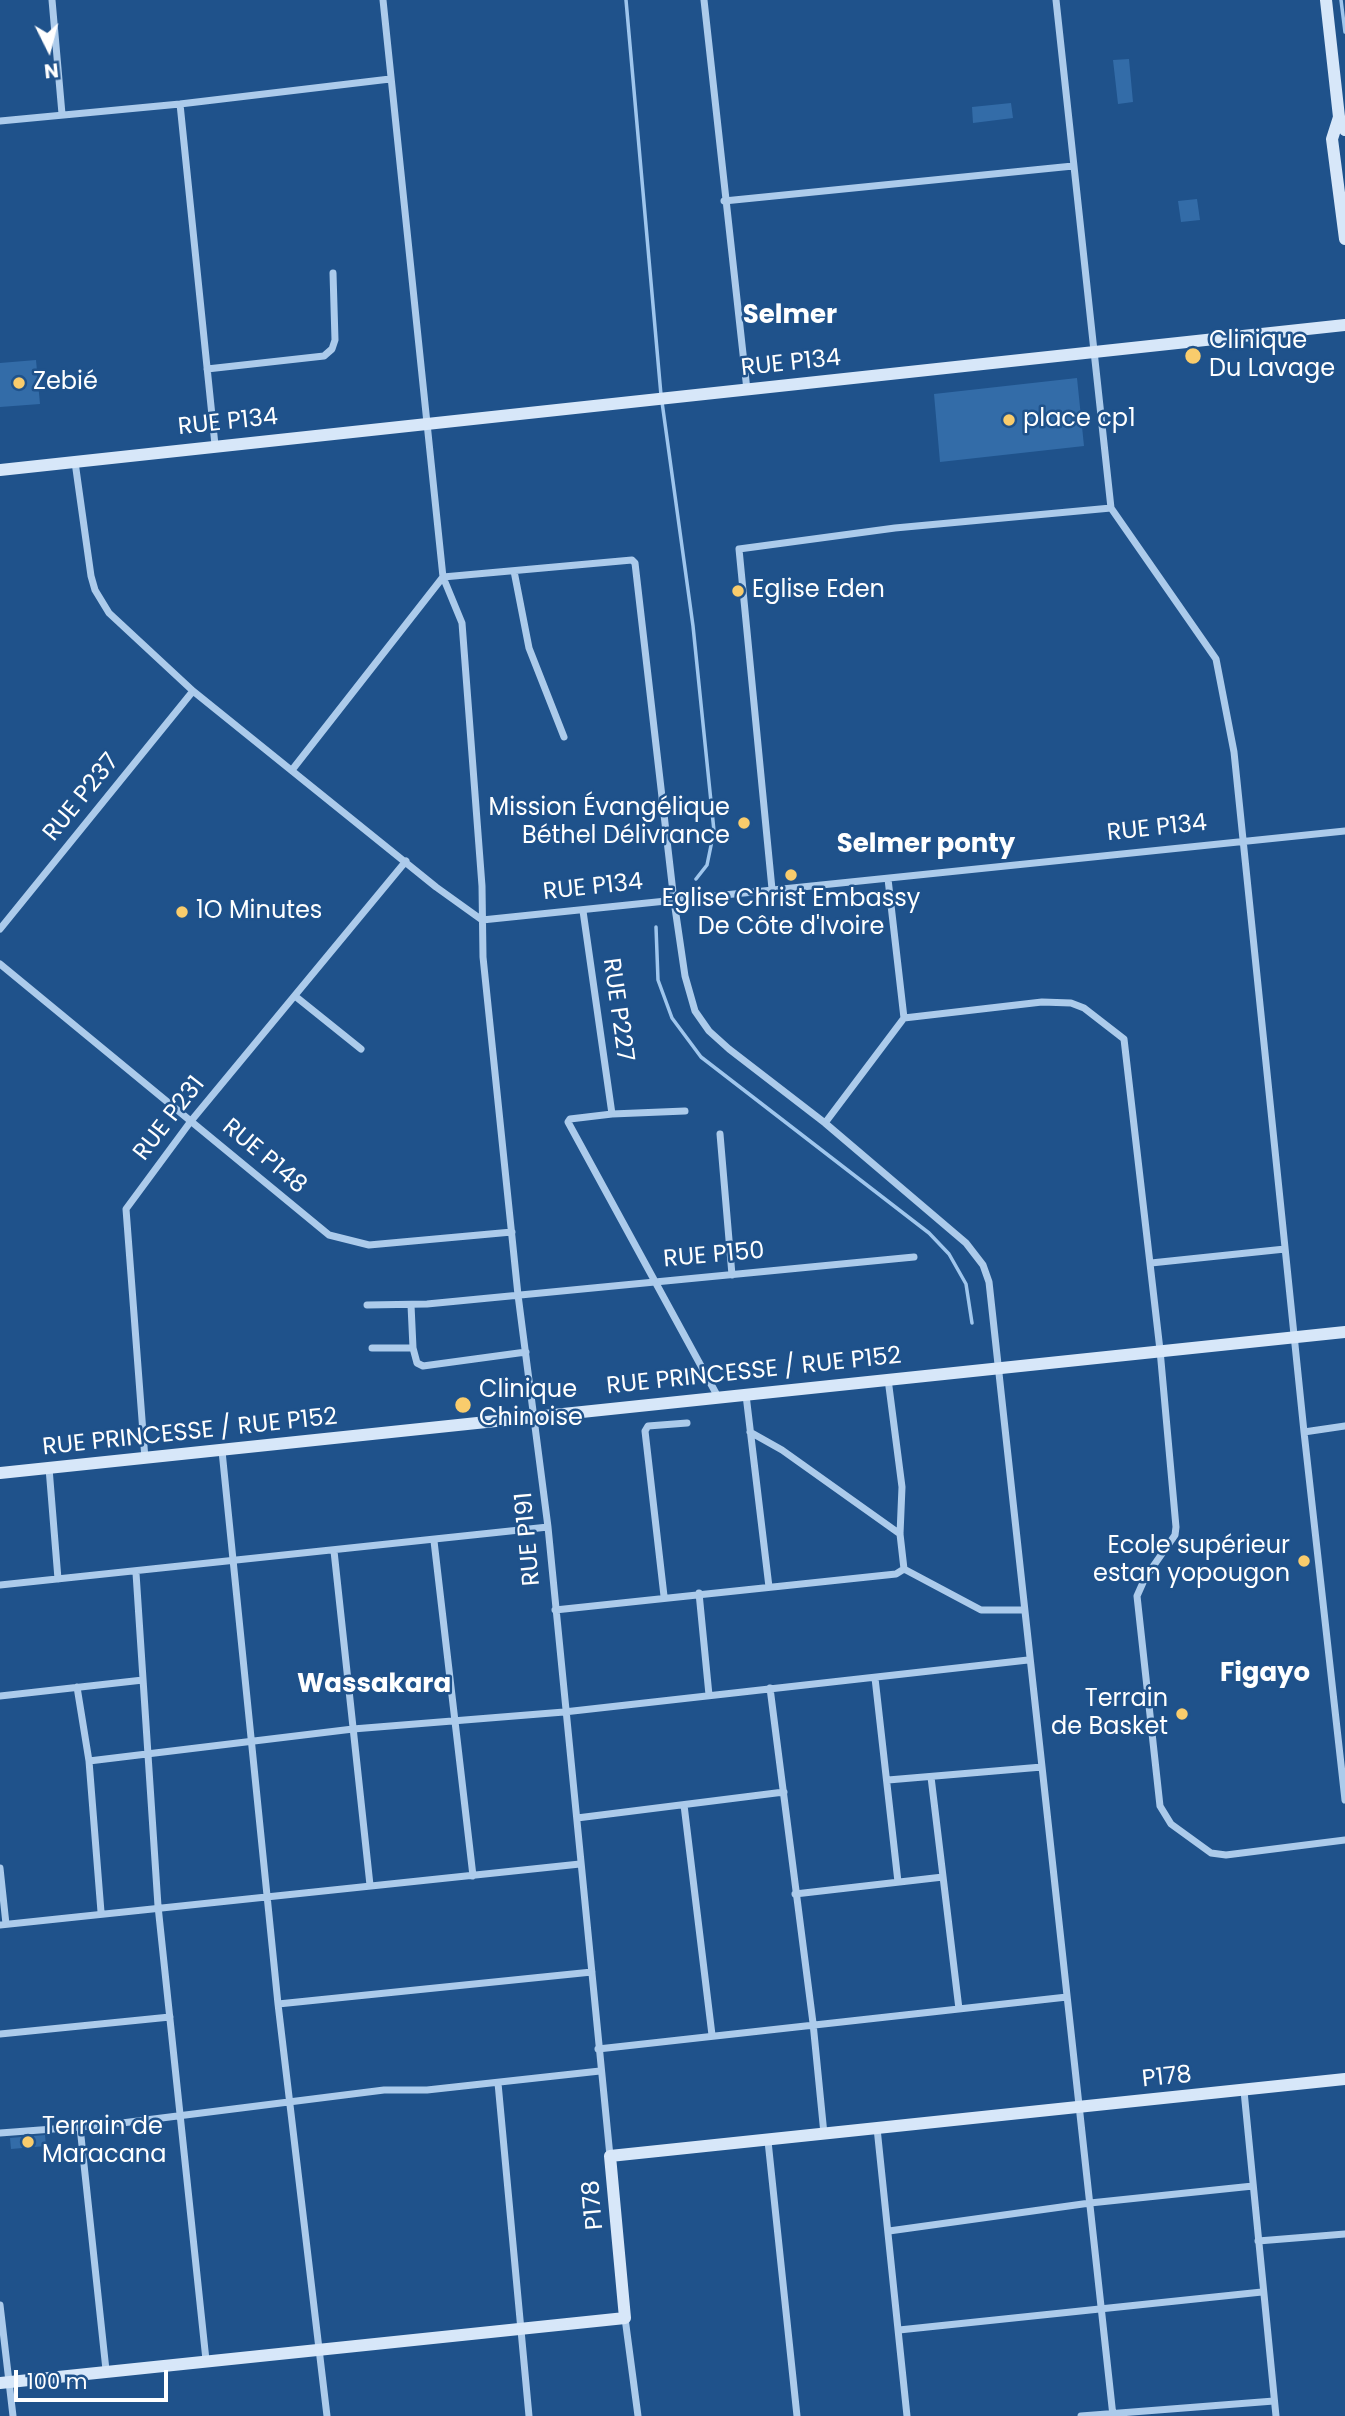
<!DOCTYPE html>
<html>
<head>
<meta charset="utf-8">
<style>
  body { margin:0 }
  #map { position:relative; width:1345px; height:2416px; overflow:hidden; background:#1f528b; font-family:Poppins,sans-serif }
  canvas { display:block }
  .north { position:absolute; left:14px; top:14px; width:70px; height:70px; -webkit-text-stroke:5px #1f528b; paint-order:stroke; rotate:174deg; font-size:19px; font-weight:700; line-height:28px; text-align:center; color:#fff }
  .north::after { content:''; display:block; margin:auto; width:24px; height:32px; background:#fff; clip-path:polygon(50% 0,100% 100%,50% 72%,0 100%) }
  .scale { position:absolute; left:14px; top:2370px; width:154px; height:32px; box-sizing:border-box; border:4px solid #fff; border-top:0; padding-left:9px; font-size:21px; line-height:24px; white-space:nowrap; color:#fff; -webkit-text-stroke:5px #1f528b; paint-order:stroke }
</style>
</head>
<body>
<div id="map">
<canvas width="1345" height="2416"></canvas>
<div class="north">N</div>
<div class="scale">100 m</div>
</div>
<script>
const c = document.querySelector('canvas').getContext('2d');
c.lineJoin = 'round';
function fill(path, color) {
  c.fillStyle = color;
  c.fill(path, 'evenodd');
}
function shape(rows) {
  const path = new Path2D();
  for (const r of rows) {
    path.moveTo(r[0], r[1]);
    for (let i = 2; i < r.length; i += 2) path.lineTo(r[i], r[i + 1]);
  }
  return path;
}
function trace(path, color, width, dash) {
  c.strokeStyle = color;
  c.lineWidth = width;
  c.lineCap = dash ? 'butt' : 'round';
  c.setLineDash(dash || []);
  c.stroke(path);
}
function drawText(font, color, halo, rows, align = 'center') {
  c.font = font + ' Poppins,sans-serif';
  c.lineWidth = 5;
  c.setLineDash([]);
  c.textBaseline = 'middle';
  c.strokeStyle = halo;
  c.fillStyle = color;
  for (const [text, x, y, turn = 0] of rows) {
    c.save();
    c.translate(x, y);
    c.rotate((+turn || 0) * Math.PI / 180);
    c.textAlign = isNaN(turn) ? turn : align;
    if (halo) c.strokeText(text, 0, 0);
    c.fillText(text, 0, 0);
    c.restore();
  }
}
const green = shape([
  [1129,59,1133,102,1118,104,1113,60],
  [1011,103,1013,118,973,123,972,107],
  [1197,199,1200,220,1181,222,1178,201],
  [36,360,40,404,0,407,0,363],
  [1077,378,1084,446,940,462,934,394],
  [45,2135,46,2146,11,2149,10,2138]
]);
const stream = shape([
  [626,0,661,395],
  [1341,0,1345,32],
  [662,402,693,626,714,831,707,865,696,879],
  [656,927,658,980,672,1018,701,1057,929,1233,949,1254,966,1284,972,1323]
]);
const street = shape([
  [52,0,62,114],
  [383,0,443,577,462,623,482,886,483,957,518,1295,548,1527,610,2156],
  [704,0,747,390],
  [1056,0,1111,508,1216,659,1234,752,1304,1432,1345,1800],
  [180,104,215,445],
  [0,121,180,104,390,79],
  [724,201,1073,166],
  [207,369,324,356,332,349,335,340,333,273],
  [75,462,91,576,95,590,109,613,193,691,436,887,482,920,1345,831],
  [514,571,529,648,564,737],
  [292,770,443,577,632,560,635,563,674,901,685,976,695,1011,709,1031,729,1049,825,1123,966,1243,983,1265,989,1282,1113,2416],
  [888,879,904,1018],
  [772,889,739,549,895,528,1111,508],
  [583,911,612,1114],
  [0,929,193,691],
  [0,964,329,1235,369,1245,512,1232],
  [295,996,361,1049],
  [685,1111,612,1114,570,1119,568,1122,718,1397],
  [825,1123,904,1018,1042,1002,1071,1003,1084,1008,1124,1039,1160,1350,1176,1527,1175,1535,1145,1578,1137,1596,1160,1806,1171,1824,1211,1853,1226,1855,1345,1840],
  [720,1134,732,1275],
  [1151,1263,1285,1249],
  [367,1305,427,1304,914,1257],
  [411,1305,413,1348,417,1363,423,1366,526,1352],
  [372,1348,413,1348],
  [888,1379,902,1487,900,1534,904,1569],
  [746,1395,769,1587],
  [750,1432,782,1450,900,1534],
  [1304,1432,1345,1426],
  [222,1451,278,2004,327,2416],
  [145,1459,126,1209,191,1121,406,861],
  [49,1468,58,1579],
  [434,1541,473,1876],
  [334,1551,370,1885],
  [904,1569,981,1610,1023,1610],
  [136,1573,158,1906,206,2360],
  [0,1585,548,1527],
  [699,1593,709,1695],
  [664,1596,645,1431,648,1426,687,1423],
  [555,1610,896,1574,904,1569],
  [875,1678,898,1882],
  [77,1687,89,1761,101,1912],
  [770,1688,813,2023,824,2134],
  [0,1696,143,1680],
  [89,1761,353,1729,564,1712,1028,1660],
  [931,1777,959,2009],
  [888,1780,1042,1767],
  [684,1805,712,2035],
  [577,1818,784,1792],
  [0,1868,6,1924],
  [795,1894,943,1877],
  [0,1925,580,1864],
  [278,2004,592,1972],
  [0,2034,170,2017],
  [598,2049,1067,1997],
  [498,2083,529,2416],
  [1244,2091,1276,2416],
  [80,2127,106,2370],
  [877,2128,907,2416],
  [0,2133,106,2125,384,2090,427,2090,600,2071],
  [768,2141,797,2416],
  [889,2231,1090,2203,1253,2186],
  [1258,2241,1345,2234],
  [0,2305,13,2416],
  [625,2318,638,2416],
  [899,2330,1262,2292],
  [1081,2416,1274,2401]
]);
const secondary = shape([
  [1326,0,1339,117,1345,130],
  [1339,117,1332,139,1345,239],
  [0,470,1345,325],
  [0,1473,1345,1332],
  [0,2383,625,2318,610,2156,1345,2079]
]);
const markers = [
  [1193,356,9,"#f9cc6c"],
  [19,383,7,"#f9cc6c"],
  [1009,420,7,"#f9cc6c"],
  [738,591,7,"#f9cc6c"],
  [744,823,7,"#f9cc6c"],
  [791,875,7,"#f9cc6c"],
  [182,912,7,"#f9cc6c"],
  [463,1405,9,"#f9cc6c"],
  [1304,1561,7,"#f9cc6c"],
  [1182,1714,7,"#f9cc6c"],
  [28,2142,7,"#f9cc6c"]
];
const poiNames = [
  ["Clinique",1209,342],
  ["Du Lavage",1209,370],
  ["Zebié",33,383],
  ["place cp1",1023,420],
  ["Eglise Eden",752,591],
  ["Mission Évangélique",730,809,"right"],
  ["Béthel Délivrance",730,837,"right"],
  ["Eglise Christ Embassy",791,900,"center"],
  ["De Côte d'Ivoire",791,928,"center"],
  ["1O Minutes",196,912],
  ["Clinique",479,1391],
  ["Chinoise",479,1419],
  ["Ecole supérieur",1290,1547,"right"],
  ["estan yopougon",1290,1575,"right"],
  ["Terrain",1168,1700,"right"],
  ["de Basket",1168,1728,"right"],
  ["Terrain de",42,2128],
  ["Maracana",42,2156]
];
const streetNames = [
  ["RUE P134",791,364,-6],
  ["RUE P134",228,423,-6],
  ["RUE P237",82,798,-51],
  ["RUE P134",1157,829,-6],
  ["RUE P134",593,888,-6],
  ["RUE P227",617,1010,82],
  ["RUE P231",170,1119,-52],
  ["RUE P148",264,1157,40],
  ["RUE P150",714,1256,-5],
  ["RUE PRINCESSE / RUE P152",754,1372,-6],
  ["RUE PRINCESSE / RUE P152",190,1433,-6],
  ["RUE P191",529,1539,-95],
  ["P178",1167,2078,-6],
  ["P178",594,2205,-95]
];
const neighbourhoodNames = [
  ["Selmer",790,316],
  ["Selmer ponty",926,845],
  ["Figayo",1265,1674],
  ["Wassakara",374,1685]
];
fill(green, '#336ca8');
trace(stream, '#9fc6ed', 3.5);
trace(street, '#accbeb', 7);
trace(secondary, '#d7e7f9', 12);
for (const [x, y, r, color] of markers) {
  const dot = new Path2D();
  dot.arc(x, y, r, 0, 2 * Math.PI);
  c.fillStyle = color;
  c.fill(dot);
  trace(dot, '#1f528b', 2.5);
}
drawText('24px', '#fff', '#1f528b', poiNames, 'left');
drawText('24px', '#fff', '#1f528b', streetNames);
drawText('bold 26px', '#fff', '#1f528b', neighbourhoodNames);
</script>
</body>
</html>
